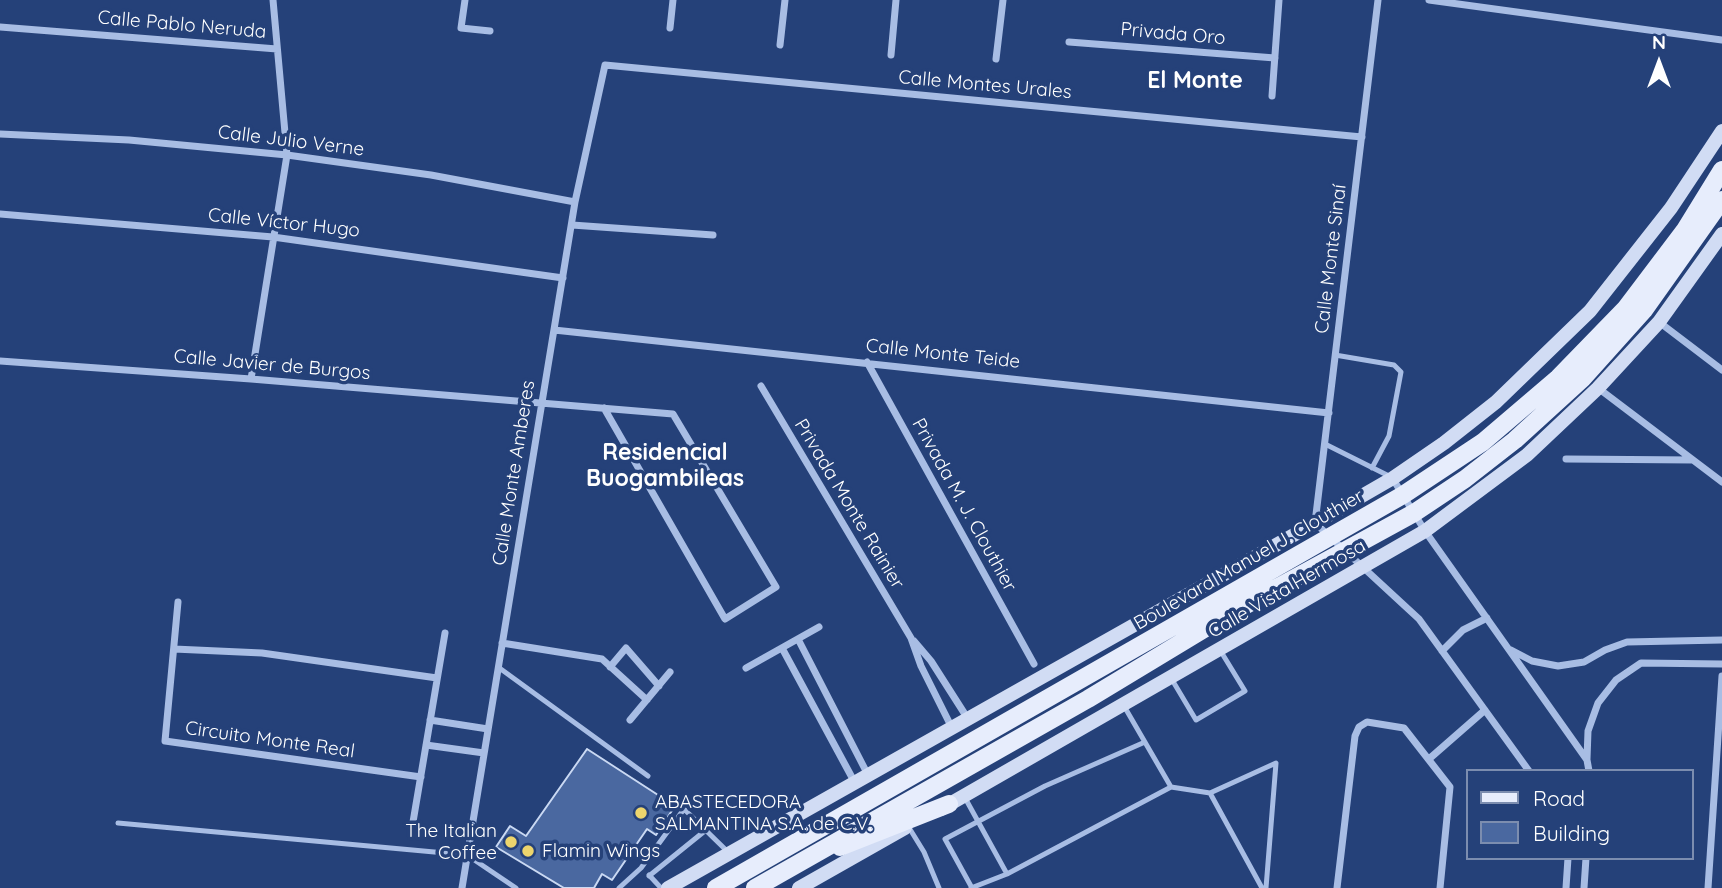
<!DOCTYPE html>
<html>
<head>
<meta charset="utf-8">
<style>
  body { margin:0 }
  #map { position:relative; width:1722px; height:888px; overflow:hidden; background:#254179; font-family:Quicksand,sans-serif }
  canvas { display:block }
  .legend { position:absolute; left:1466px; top:769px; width:228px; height:91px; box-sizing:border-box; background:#254179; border:2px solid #7c8daf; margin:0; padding:9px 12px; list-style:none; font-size:21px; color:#fff }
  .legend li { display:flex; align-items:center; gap:14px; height:35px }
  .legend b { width:35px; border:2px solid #7c8daf }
  .north { position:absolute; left:1624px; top:28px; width:70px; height:70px; -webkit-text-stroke:5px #254179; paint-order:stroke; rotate:0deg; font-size:19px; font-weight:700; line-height:28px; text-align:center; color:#fff }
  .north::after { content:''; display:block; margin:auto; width:24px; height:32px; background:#fff; clip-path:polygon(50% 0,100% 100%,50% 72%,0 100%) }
</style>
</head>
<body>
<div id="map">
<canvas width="1722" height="888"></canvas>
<ul class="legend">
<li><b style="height:9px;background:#e7edfc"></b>Road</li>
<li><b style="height:19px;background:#4a68a0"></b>Building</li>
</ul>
<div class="north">N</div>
</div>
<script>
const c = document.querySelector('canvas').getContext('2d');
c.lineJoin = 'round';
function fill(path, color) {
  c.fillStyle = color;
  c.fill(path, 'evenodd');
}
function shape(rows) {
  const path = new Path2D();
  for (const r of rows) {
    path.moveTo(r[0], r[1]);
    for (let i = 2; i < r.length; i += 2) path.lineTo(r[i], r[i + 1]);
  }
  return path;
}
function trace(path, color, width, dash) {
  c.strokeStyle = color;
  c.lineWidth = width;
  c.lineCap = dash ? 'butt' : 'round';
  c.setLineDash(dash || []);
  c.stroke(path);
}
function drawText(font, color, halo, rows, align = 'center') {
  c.font = font + ' Quicksand,sans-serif';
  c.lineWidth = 7;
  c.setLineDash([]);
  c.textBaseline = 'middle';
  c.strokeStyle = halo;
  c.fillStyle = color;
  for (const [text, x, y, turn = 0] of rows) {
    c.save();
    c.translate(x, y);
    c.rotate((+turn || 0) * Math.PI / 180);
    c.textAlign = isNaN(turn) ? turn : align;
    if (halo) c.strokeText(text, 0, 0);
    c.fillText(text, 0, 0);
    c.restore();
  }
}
const building = shape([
  [587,749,675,806,656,835,647,829,612,880,602,874,594,888,564,888,496,847,510,826,526,836,587,749]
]);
const lane = shape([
  [1335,355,1394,365,1401,372,1389,436,1372,468],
  [1325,444,1391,477],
  [498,667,648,776],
  [1171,678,1196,720,1245,691,1220,650],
  [1171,787,1210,793,1276,763,1266,888],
  [1210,793,1262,888],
  [964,796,1007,874,1171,787,1124,706],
  [118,823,467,855,516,888],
  [908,826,924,852,939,888],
  [649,875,661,888],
  [649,876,706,830],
  [619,888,641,868,684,809,728,852],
  [971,888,1007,874],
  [972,888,945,839,1045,786,1145,742]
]);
const street = shape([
  [465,0,461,28,490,31],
  [1378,0,1315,523,1419,619,1529,771],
  [1429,0,1722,40],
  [0,27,277,49],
  [670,28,673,0],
  [1069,42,1275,58],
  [780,45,785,0],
  [891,55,896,0],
  [996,59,1003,0],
  [1272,96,1279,0],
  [0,134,129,140,287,155,431,175,575,202],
  [0,214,273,237,563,278],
  [572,225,713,235],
  [1659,322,1722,370],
  [554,330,1329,413],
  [0,361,251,379,673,414,776,587,725,619,604,408],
  [867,362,1034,664],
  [251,379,287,155,273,0],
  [761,386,911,638,921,666,952,728],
  [1598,388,1722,482],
  [1566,459,1693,460],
  [1393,479,1425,531,1587,760,1589,771],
  [178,602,165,741,421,777],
  [798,639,868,775],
  [914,641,931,661,968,719],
  [502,643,602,659,647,700],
  [782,648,855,783],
  [174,649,262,653,437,678],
  [1511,650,1532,661,1558,666,1584,662,1605,650,1627,642,1722,640],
  [1442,651,1463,630,1487,618],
  [610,667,626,648,659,686],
  [746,668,819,627],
  [430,720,488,729],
  [630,720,670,672],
  [426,745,484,753],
  [1429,759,1485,710],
  [1587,759,1588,731,1598,703,1616,680,1641,663,1722,664],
  [413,822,445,633],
  [462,888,575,202,605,65,1362,137],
  [1337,888,1355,736,1359,727,1367,722,1404,728,1450,787,1440,888],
  [1566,888,1568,858],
  [1584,888,1586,858],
  [1708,888,1722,676]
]);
const secondary = shape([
  [941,809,1425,531,1527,455,1598,388,1659,322,1722,234],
  [668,888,1315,523,1393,478,1444,443,1496,402,1590,311,1671,208,1722,131],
  [799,888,905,828]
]);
const primary = shape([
  [840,847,949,804],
  [716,888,1403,495,1483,442,1558,378,1626,308,1685,230,1722,170],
  [755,888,1088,699,1222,618,1414,513,1465,479,1515,440,1583,378,1644,310,1722,200]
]);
const markers = [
  [641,813,7,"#edd56d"],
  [511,842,7,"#edd56d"],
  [528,851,7,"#edd56d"]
];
const streetNames = [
  ["Calle Pablo Neruda",182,25,5],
  ["Privada Oro",1173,34,5],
  ["Calle Montes Urales",985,85,5],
  ["Calle Julio Verne",291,141,7],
  ["Calle Víctor Hugo",284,223,6],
  ["Calle Monte Sinaí",1331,259,-83],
  ["Calle Monte Teide",943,354,6],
  ["Calle Javier de Burgos",272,365,5],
  ["Calle Monte Amberes",514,473,-81],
  ["Privada Monte Rainier",849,504,59],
  ["Privada M. J. Clouthier",964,505,61],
  ["Boulevard Manuel J. Clouthier",1249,560,-30],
  ["Calle Vista Hermosa",1287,589,-30],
  ["Circuito Monte Real",270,740,8]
];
const poiNames = [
  ["ABASTECEDORA",655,802],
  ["SALMANTINA S.A. de C.V.",655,824],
  ["The Italian",497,831,"right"],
  ["Coffee",497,853,"right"],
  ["Flamin Wings",542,851]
];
const quarterNames = [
  ["El Monte",1195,81],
  ["Residencial",665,453],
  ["Buogambileas",665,479]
];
fill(building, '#4a68a0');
trace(building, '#cad9f3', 2);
trace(lane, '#a8bde4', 5);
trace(street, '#a8bde4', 7);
trace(secondary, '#d1dcf4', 14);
trace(primary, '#e7edfc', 18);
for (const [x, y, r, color] of markers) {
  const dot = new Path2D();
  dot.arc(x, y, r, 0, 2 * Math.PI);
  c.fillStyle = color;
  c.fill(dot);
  trace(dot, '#254179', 2.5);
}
drawText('19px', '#fff', '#254179', streetNames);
drawText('19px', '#fff', '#254179', poiNames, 'left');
drawText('bold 23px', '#fff', '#254179', quarterNames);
</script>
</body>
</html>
